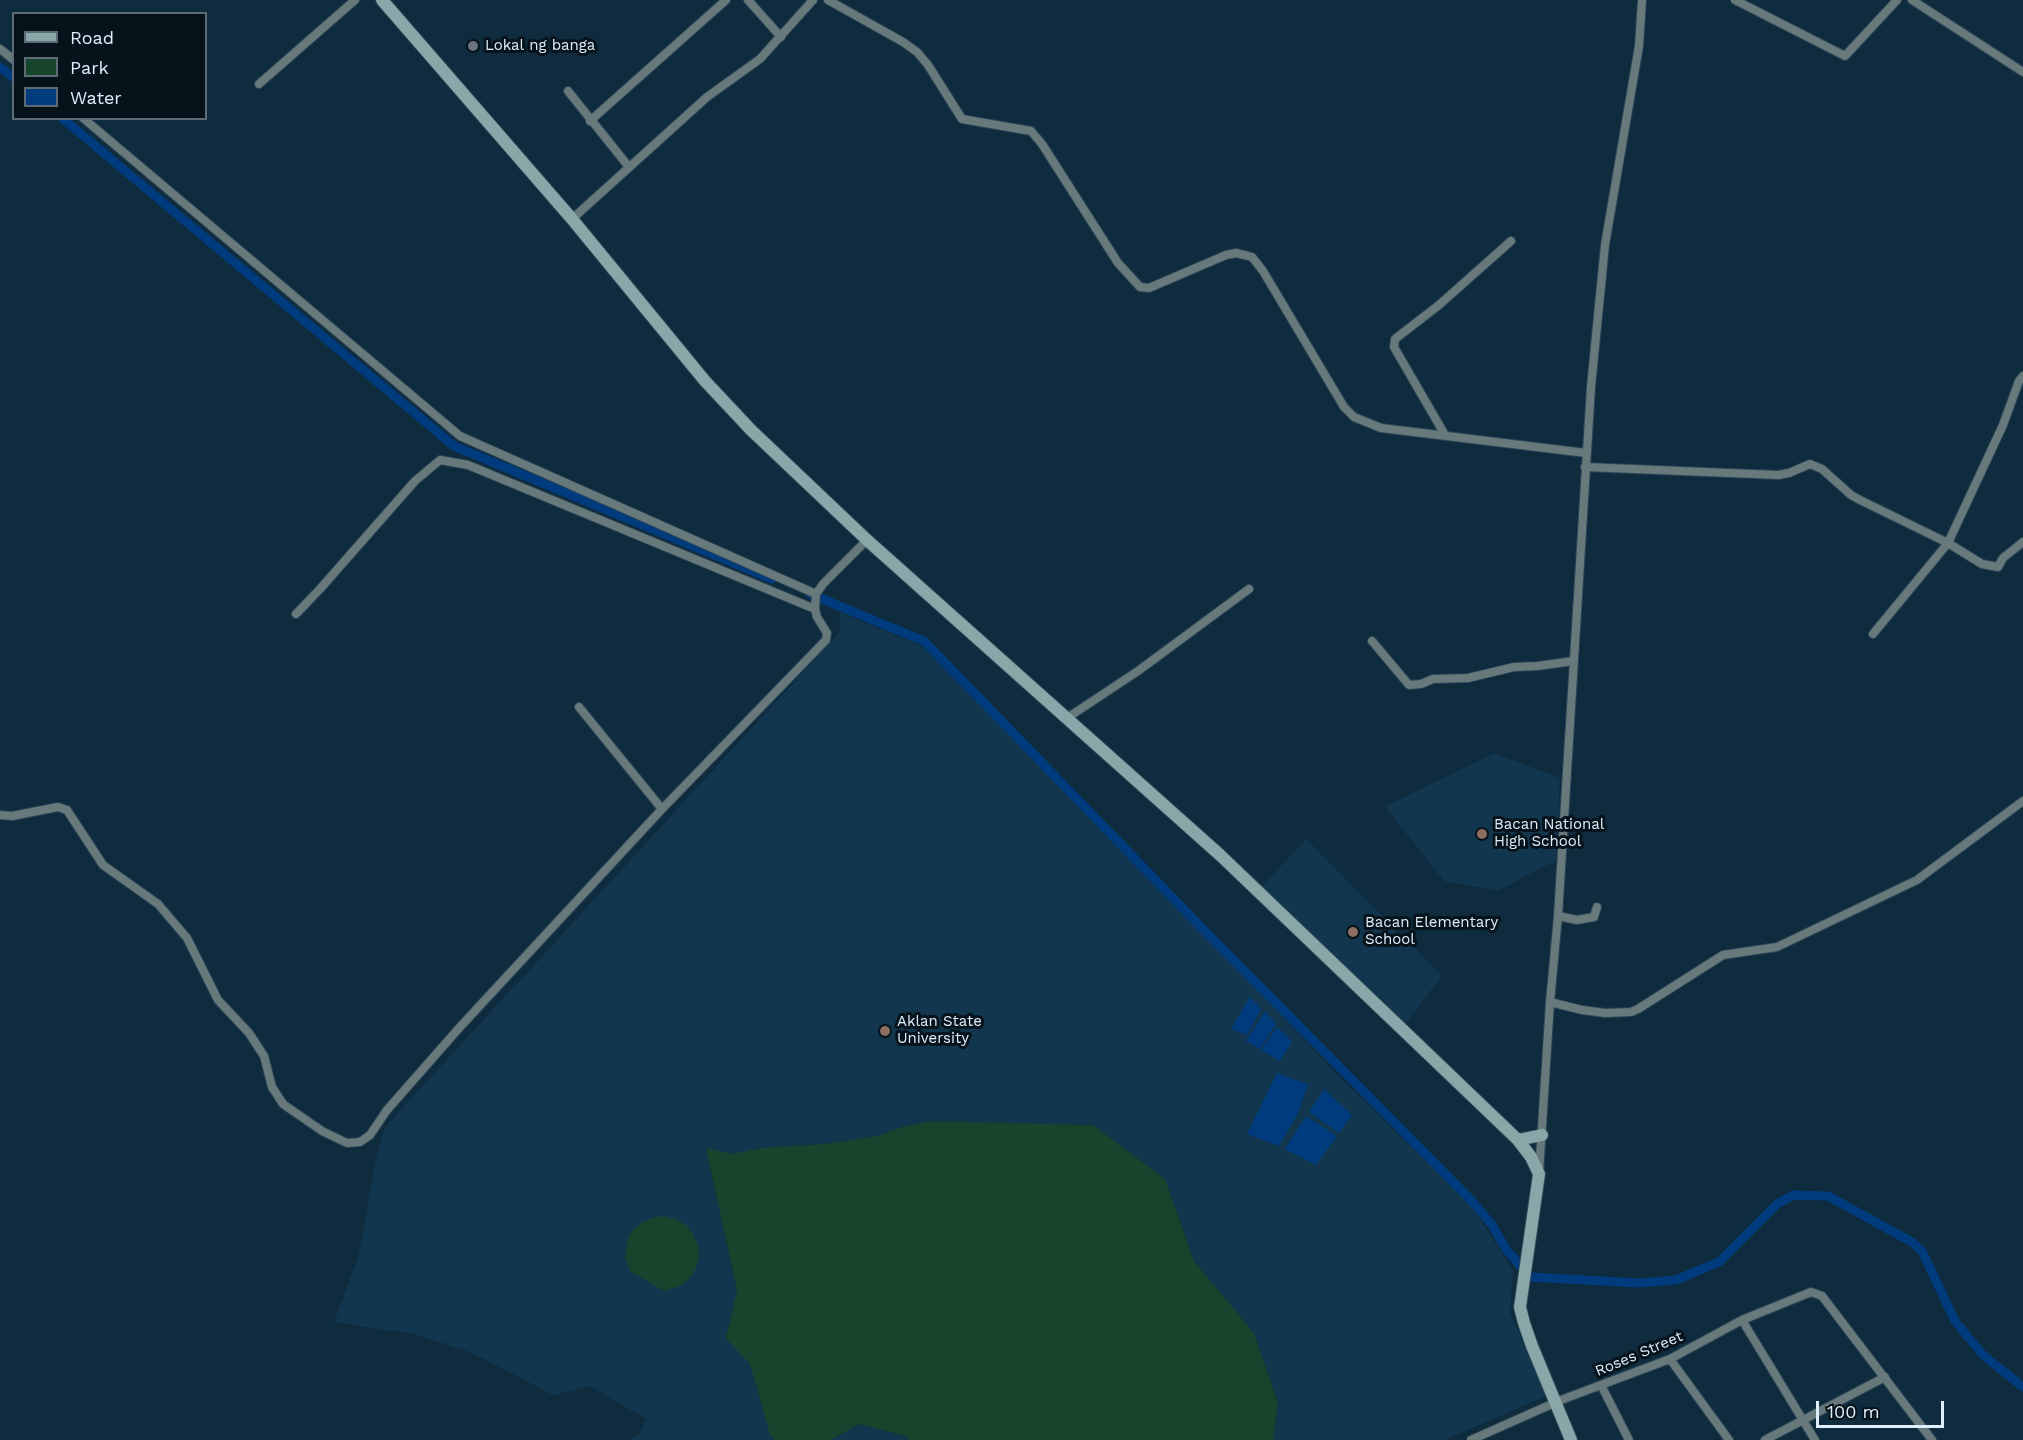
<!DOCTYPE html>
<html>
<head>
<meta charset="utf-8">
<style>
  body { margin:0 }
  #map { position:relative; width:2023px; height:1440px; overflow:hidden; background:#0f2b3e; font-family:"Work Sans",sans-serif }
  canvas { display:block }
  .legend { position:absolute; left:12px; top:12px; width:195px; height:108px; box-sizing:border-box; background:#07131b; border:2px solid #5d6b75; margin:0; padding:8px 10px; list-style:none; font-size:18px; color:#deeffb }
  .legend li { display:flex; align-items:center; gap:12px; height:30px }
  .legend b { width:30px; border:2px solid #5d6b75 }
  .scale { position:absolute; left:1816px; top:1401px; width:128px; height:27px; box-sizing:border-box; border:3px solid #deeffb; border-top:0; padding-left:8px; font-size:18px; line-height:21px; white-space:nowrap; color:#deeffb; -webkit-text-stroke:4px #07131b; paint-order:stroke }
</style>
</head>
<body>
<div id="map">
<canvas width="2023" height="1440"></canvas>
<ul class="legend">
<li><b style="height:8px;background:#89a7a9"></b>Road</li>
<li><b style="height:16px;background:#17442d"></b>Park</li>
<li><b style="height:16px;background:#003c7d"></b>Water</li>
</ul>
<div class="scale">100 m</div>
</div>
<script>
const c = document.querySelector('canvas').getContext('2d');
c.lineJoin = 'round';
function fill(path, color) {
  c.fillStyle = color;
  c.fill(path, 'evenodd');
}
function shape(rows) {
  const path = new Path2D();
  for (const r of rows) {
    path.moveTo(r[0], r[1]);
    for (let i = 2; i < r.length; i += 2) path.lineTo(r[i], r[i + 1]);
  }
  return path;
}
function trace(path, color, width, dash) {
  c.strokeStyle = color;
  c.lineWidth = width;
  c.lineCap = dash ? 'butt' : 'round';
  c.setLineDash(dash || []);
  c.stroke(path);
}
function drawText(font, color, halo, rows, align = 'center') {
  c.font = font + ' "Work Sans",sans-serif';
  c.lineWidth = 6;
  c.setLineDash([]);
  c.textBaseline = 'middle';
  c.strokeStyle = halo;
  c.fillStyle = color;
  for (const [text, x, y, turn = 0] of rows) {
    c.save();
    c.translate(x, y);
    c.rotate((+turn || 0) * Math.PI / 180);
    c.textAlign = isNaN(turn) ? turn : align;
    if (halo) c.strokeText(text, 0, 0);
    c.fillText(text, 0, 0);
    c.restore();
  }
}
const built = shape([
  [839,612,922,646,1256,988,1337,1074,1472,1206,1513,1270,1510,1312,1546,1396,1445,1440,1273,1440,1278,1403,1254,1333,1194,1261,1165,1179,1093,1125,930,1121,902,1127,878,1136,824,1144,760,1148,732,1154,706,1149,737,1291,727,1338,750,1364,770,1435,774,1440,629,1440,639,1434,646,1419,590,1386,553,1395,470,1352,414,1334,334,1322,359,1254,376,1157,385,1127,840,632],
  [1494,753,1560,778,1556,860,1498,891,1444,881,1385,807],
  [1306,839,1442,976,1406,1023,1260,888],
  [859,1424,906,1436,909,1440,831,1440]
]);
const green = shape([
  [930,1121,1093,1125,1165,1179,1194,1261,1254,1333,1278,1403,1273,1440,909,1440,906,1436,859,1424,831,1440,774,1440,770,1435,750,1364,726,1338,737,1290,706,1148,732,1154,760,1148,824,1144,878,1136,902,1127],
  [664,1216,675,1219,686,1225,693,1234,698,1245,699,1257,696,1268,689,1279,680,1286,664,1291,630,1271,625,1258,628,1238,633,1230,641,1223,652,1218]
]);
const water = shape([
  [1250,997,1261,1009,1247,1035,1231,1029],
  [1265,1011,1276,1024,1260,1049,1246,1041],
  [1277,1027,1292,1041,1280,1061,1261,1050],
  [1277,1073,1308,1084,1297,1115,1279,1146,1247,1134],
  [1324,1089,1352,1115,1339,1133,1309,1112],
  [1306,1116,1337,1136,1316,1165,1285,1149]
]);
const canal = shape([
  [0,67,14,78],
  [62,118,454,446,772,579],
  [810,594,924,641,1201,927,1473,1202,1492,1225,1506,1249,1530,1277,1639,1283,1676,1280,1719,1262,1777,1204,1793,1195,1828,1196,1912,1242,1922,1251,1955,1321,1983,1355,2023,1387]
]);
const minor = shape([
  [748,0,781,37],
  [828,0,903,42,917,52,928,65,962,119,1031,131,1042,144,1118,263,1140,287,1149,288,1226,255,1236,253,1252,257,1263,271,1344,407,1354,417,1381,428,1586,453],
  [1735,0,1845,56,1897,0],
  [1912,0,2023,72],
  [0,49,14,60],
  [259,84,355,0],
  [568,91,629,167],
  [83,118,460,436,816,594],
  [590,121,726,0],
  [572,219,707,97,760,59,813,0],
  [1445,435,1394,347,1395,339,1439,305,1511,241],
  [1585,467,1778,475,1789,473,1810,464,1822,469,1851,495,1860,500,1948,543,1982,564,1998,567,2003,558,2023,542],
  [296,614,320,589,415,481,440,460,468,465,815,609],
  [1873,634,1948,543,2003,425,2019,381,2023,376],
  [1372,641,1409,685,1421,684,1433,679,1468,678,1514,667,1538,666,1573,661],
  [579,707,662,809],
  [1067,718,1138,671,1249,589],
  [0,815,12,816,58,807,67,810,103,865,158,904,187,938,218,1000,249,1033,264,1056,272,1087,283,1104,322,1131,347,1143,360,1142,370,1135,387,1110,460,1027,662,809,826,640,827,633,817,617,815,609,816,594,823,584,867,540],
  [1558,916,1577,920,1594,917,1597,907],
  [1550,1002,1582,1010,1605,1013,1631,1012,1638,1009,1723,955,1777,947,1917,880,2023,801],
  [1539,1173,1550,1002,1558,916,1591,387,1605,245,1639,46,1642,0],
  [1742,1320,1815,1440],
  [1670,1359,1729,1440],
  [1601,1385,1629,1440],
  [1471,1440,1561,1400,1670,1359,1742,1320,1811,1292,1822,1296,1932,1440],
  [1765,1440,1885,1377]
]);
const secondary = shape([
  [382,0,572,219,705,381,751,430,867,540,1220,855,1518,1140,1531,1157,1539,1174,1520,1307,1524,1323,1532,1346,1571,1440],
  [1518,1140,1542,1135]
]);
const markers = [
  [473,46,6,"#6b7280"],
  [1482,834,6,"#8d6e63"],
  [1353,932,6,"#8d6e63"],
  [885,1031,6,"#8d6e63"]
];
const poiNames = [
  ["Lokal ng banga",485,46],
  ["Bacan National",1494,825],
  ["High School",1494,842],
  ["Bacan Elementary",1365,923],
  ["School",1365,940],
  ["Aklan State",897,1022],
  ["University",897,1039]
];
const streetNames = [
  ["Roses Street",1639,1354,-23]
];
fill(built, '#11364d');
fill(green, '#17442d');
fill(water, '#003c7d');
trace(canal, '#003c7d', 9);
trace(minor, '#2c4658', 10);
trace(secondary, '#2c4658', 14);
trace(minor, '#67797a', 8);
trace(secondary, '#89a7a9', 12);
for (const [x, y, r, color] of markers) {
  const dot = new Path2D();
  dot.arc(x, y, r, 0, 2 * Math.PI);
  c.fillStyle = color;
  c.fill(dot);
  trace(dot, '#07131b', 2);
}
drawText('15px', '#deeffb', '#07131b', poiNames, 'left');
drawText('15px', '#deeffb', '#07131b', streetNames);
</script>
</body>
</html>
